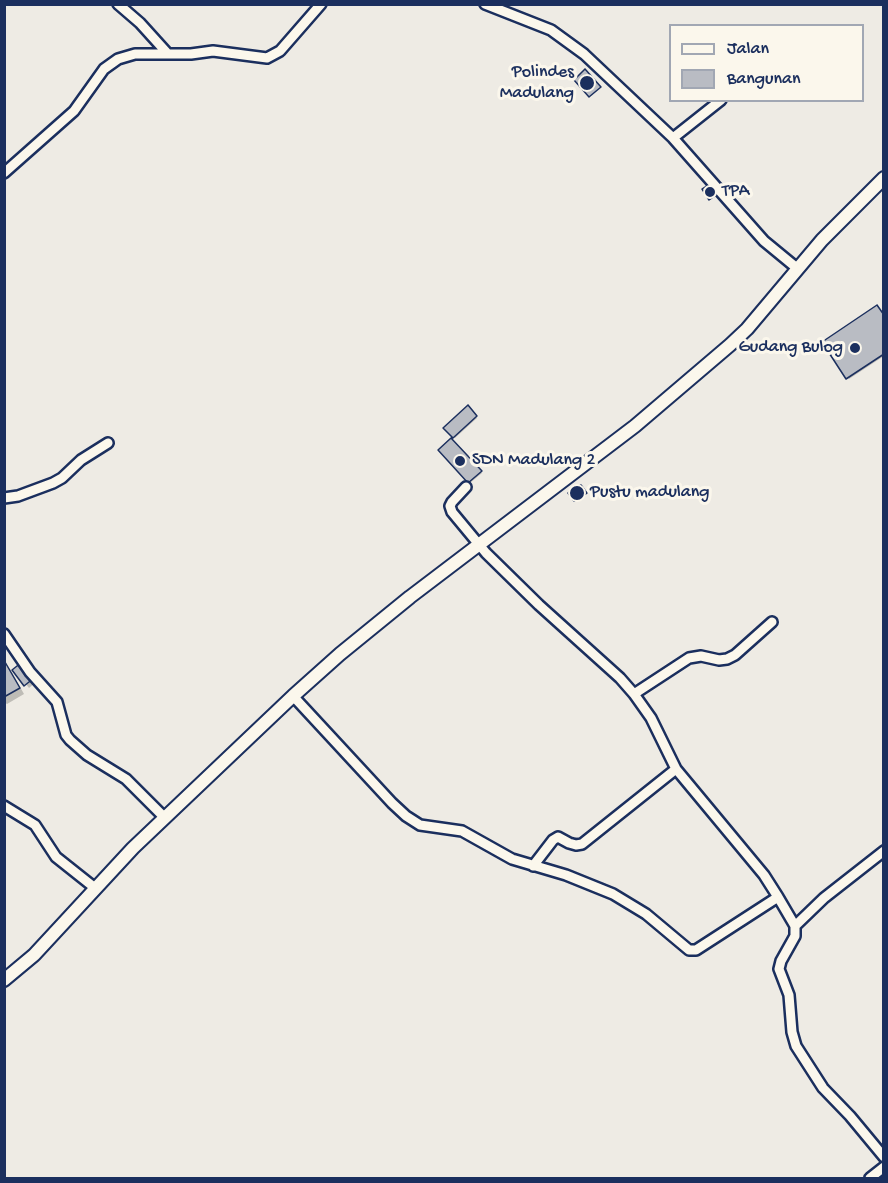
<!DOCTYPE html>
<html>
<head>
<meta charset="utf-8">
<style>
  body { margin:0 }
  #map { position:relative; width:888px; height:1183px; overflow:hidden; background:#eeebe4; font-family:"Gochi Hand",sans-serif }
  canvas { display:block }
  .frame { position:absolute; inset:0; border:6px solid #1b2f5e; pointer-events:none }
  .legend { position:absolute; left:669px; top:24px; width:195px; height:78px; box-sizing:border-box; background:#fbf7ec; border:2px solid #a1a7b3; margin:0; padding:8px 10px; list-style:none; font-size:18px; color:#1b2f5e }
  .legend li { display:flex; align-items:center; gap:12px; height:30px }
  .legend b { width:30px; border:2px solid #a1a7b3 }
</style>
</head>
<body>
<div id="map">
<canvas width="888" height="1183"></canvas>
<div class="frame"></div>
<ul class="legend">
<li><b style="height:8px;background:#fbf7ec"></b>Jalan</li>
<li><b style="height:16px;background:#b9bcc3"></b>Bangunan</li>
</ul>
</div>
<script>
const c = document.querySelector('canvas').getContext('2d');
c.lineJoin = 'round';
function fill(path, color) {
  c.fillStyle = color;
  c.fill(path, 'evenodd');
}
function shape(rows) {
  const path = new Path2D();
  for (const r of rows) {
    path.moveTo(r[0], r[1]);
    for (let i = 2; i < r.length; i += 2) path.lineTo(r[i], r[i + 1]);
  }
  return path;
}
function trace(path, color, width, dash) {
  c.strokeStyle = color;
  c.lineWidth = width;
  c.lineCap = dash ? 'butt' : 'round';
  c.setLineDash(dash || []);
  c.stroke(path);
}
function drawText(font, color, halo, rows, align = 'center') {
  c.font = font + ' "Gochi Hand",sans-serif';
  c.lineWidth = 6;
  c.setLineDash([]);
  c.textBaseline = 'middle';
  c.strokeStyle = halo;
  c.fillStyle = color;
  for (const [text, x, y, turn = 0] of rows) {
    c.save();
    c.translate(x, y);
    c.rotate((+turn || 0) * Math.PI / 180);
    c.textAlign = isNaN(turn) ? turn : align;
    if (halo) c.strokeText(text, 0, 0);
    c.fillText(text, 0, 0);
    c.restore();
  }
}
const shadow = shape([
  [884,317,884,356,849,379,824,342],
  [468,407,477,418,455,438,446,428],
  [451,440,482,473,470,483,440,450],
  [4,664,10,669,24,694,7,704,4,702],
  [15,670,36,682,29,688]
]);
const building = shape([
  [585,69,601,87,589,97,574,80,585,69],
  [711,183,718,194,709,200,702,189,711,183],
  [877,305,884,315,884,354,846,379,822,342,877,305],
  [468,405,477,416,453,438,443,428,468,405],
  [451,438,482,471,468,483,438,450,451,438],
  [581,485,587,493,574,501,568,493,581,485],
  [5,662,20,688,4,697,4,663,5,662],
  [22,662,34,678,24,686,12,670,22,662]
]);
const minor = shape([
  [118,4,140,23,168,54],
  [485,4,551,30,584,54,673,138,764,241,798,269],
  [673,138,721,100],
  [4,173,74,111,104,69,118,59,135,54,191,54,213,51,267,58,280,51,321,4],
  [466,487,452,502,450,506,452,512,486,553,539,605,620,678,634,694,651,718,676,769,764,875,778,897,795,926,795,936,781,961,779,969,789,995,792,1032,796,1046,823,1088,850,1116,884,1157],
  [4,498,18,496,53,483,62,478,81,460,108,443],
  [4,634,30,672,57,702,66,735,70,740,87,755,126,779,165,818],
  [634,694,689,658,701,656,719,660,727,659,735,655,772,622],
  [293,696,392,803,406,816,420,825,462,831,512,859,566,875,613,894,646,914,689,950,696,950,778,897],
  [4,806,35,825,56,857,95,888],
  [533,866,553,840,558,837,569,843,576,845,582,844,676,769],
  [795,926,824,898,884,851],
  [870,1178,884,1167]
]);
const major = shape([
  [4,980,34,955,133,848,293,696,340,654,410,597,635,426,730,345,747,329,822,240,884,178]
]);
const markers = [
  [587,83,8,"#1b2f5e"],
  [710,192,6,"#1b2f5e"],
  [855,348,6,"#1b2f5e"],
  [460,461,6,"#1b2f5e"],
  [577,493,8,"#1b2f5e"]
];
const poiNames = [
  ["Polindes",574,73,"right"],
  ["Madulang",574,94,"right"],
  ["TPA",722,192],
  ["Gudang Bulog",843,348,"right"],
  ["SDN Madulang 2",472,461],
  ["Pustu madulang",590,493]
];
fill(shadow, '#0003');
fill(building, '#b9bcc3');
trace(building, '#1b2f5e', 1.5);
trace(minor, '#1b2f5e', 14);
trace(major, '#1b2f5e', 16);
trace(minor, '#fbf7ec', 9);
trace(major, '#fbf7ec', 12);
for (const [x, y, r, color] of markers) {
  const dot = new Path2D();
  dot.arc(x, y, r, 0, 2 * Math.PI);
  c.fillStyle = color;
  c.fill(dot);
  trace(dot, '#fbf7ec', 2);
}
drawText('18px', '#1b2f5e', '#fbf7ec', poiNames, 'left');
</script>
</body>
</html>
